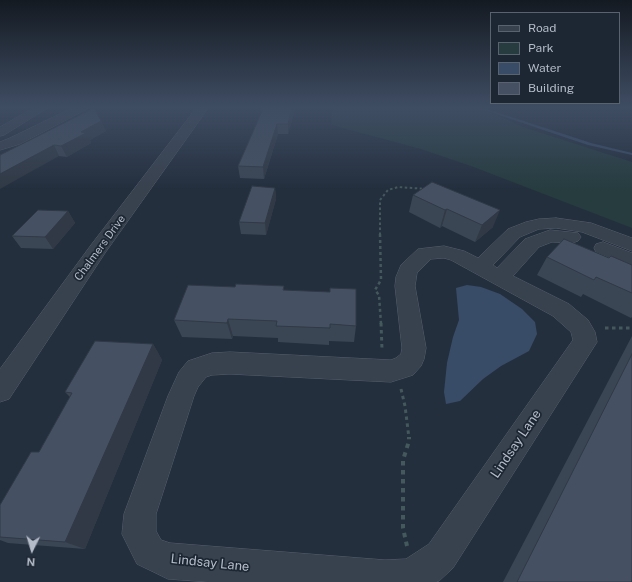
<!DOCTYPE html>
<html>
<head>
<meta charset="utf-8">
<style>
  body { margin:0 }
  #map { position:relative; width:632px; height:582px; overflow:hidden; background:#242f3e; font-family:"Public Sans",sans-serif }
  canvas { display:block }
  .legend { position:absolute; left:490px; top:12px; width:130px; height:92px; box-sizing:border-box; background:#1d2633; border:1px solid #59626f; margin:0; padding:5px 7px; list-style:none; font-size:12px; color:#b4bcc9 }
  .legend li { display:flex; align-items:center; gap:8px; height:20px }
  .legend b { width:20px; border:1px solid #59626f }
  .north { position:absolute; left:12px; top:530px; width:40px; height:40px; -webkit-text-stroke:3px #1d2633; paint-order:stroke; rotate:185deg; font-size:11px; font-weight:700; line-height:16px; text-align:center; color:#b4bcc9 }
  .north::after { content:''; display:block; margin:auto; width:14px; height:18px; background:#b4bcc9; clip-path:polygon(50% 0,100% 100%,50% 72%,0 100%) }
</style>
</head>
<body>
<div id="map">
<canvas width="632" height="582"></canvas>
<ul class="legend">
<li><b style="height:5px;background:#38414e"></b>Road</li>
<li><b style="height:11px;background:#263c3f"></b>Park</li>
<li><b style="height:11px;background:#394c67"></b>Water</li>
<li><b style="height:11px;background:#455162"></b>Building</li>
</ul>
<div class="north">N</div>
</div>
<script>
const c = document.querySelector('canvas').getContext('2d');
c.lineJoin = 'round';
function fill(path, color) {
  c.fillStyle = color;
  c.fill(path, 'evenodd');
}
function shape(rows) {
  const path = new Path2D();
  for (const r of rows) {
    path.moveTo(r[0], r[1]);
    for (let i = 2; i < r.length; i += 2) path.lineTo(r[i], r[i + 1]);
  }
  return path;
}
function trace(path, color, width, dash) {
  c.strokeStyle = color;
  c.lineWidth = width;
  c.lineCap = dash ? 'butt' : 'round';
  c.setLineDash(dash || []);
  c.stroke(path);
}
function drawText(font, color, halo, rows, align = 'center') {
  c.font = font + ' "Public Sans",sans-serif';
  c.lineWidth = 3.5;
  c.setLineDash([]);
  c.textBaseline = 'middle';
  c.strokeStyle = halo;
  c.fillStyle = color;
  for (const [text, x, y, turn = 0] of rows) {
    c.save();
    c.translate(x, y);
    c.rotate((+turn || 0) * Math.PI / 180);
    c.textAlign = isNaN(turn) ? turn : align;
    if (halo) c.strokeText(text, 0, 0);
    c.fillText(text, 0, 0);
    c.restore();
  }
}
const green = shape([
  [332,107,479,107,526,128,632,162,632,228,471,166,421,149,331,125]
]);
const water = shape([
  [467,285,481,287,500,294,522,309,535,322,537,334,529,351,501,366,483,379,460,401,446,404,444,392,447,363,453,337,459,320,456,288]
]);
const stream = shape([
  [475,107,481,107,591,143,632,153,632,155,588,145,475,107]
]);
const pathFar3 = shape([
  [380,235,380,200,388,190,398,187,426,189]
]);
const pathFar2 = shape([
  [380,234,381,280,375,290,379,295,381,324]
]);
const pathFar1 = shape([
  [381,323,382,349],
  [605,328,632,328],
  [401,389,405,406,409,438]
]);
const path = shape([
  [407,546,403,528,403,460,409,441,409,437]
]);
const minor = shape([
  [35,107,49,107,4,135,0,136,0,127,35,107],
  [74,107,89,107,87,109,20,144,0,150,0,142,10,138,74,107],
  [197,107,209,107,105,253,9,399,0,402,0,369,91,245,197,107],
  [556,218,591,223,632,238,632,251,582,232,556,228,539,229,520,237,493,265,497,268,525,239,550,230,578,233,581,237,578,241,572,243,552,242,539,247,513,276,569,304,588,320,595,332,597,342,453,568,439,581,436,582,209,582,168,579,137,564,122,534,124,514,168,396,179,372,188,361,212,353,230,352,391,360,396,358,401,354,402,348,395,286,396,277,401,265,418,249,444,246,464,251,478,258,508,229,526,222,539,219,556,218],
  [444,258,451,260,553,316,571,332,573,340,429,544,406,559,385,560,170,543,161,540,156,531,156,514,194,396,198,387,206,377,212,375,230,374,391,382,413,375,421,366,424,359,426,348,415,286,417,273,431,259,444,258],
  [603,242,632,253,632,267,596,252,594,248,596,244,603,242]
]);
const wall = shape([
  [261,107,296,107,288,134,278,134,264,179,240,178,238,166,261,115,260,109],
  [101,121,106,131,90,140,91,143,67,157,59,156,0,155],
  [275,188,276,199,266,235,241,234,239,222],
  [413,195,493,227,475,242,442,226,440,228,409,212],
  [68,211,75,223,53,249,21,248,12,236],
  [547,257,609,258,632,265,632,317,631,318,583,294,581,297,537,275],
  [284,286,284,290,356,326,354,342,329,341,329,345,278,342,278,338,233,336,232,339,182,337,174,320,235,287],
  [632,336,632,580,631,582,503,582],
  [153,344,162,360,85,549,8,543,0,540,0,505,39,452,70,397,65,392]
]);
const shadedWall = shape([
  [292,107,296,107,288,134,288,124],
  [101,121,106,131,90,140,91,143,67,157,61,146,81,132],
  [277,124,278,134,264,179,263,167],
  [54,145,59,156,0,189,0,174],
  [275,188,276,199,266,235,265,223],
  [447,209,442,226,440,228,445,210],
  [500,210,493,227,475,242,482,225],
  [68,211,75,223,53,249,45,237],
  [228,319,233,336,232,339,227,323],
  [153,344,162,360,85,549,65,542]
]);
const building = shape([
  [261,107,292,107,288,124,277,124,263,167,238,166,263,109,260,109,261,107],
  [94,108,101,121,81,132,86,133,61,146,54,145,0,174,0,155,94,108],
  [432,182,500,210,482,225,447,209,445,210,413,195,432,182],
  [252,186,275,188,265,223,239,222,252,186],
  [38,210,68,211,45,237,12,236,38,210],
  [564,239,609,258,611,256,632,265,632,293,596,277,594,280,547,257,564,239],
  [236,284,284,286,283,290,330,292,330,288,356,289,356,326,330,324,330,328,276,326,277,321,228,319,227,323,174,320,188,285,235,287,236,284],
  [95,341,153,344,65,542,0,537,0,505,31,452,39,452,72,393,65,392,95,341],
  [632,354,632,580,631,582,517,582,632,354]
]);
const streetNames = [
  ["Chalmers Drive",100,248,-54]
];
const nearStreetnames = [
  ["Lindsay Lane",516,444,-56],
  ["Lindsay Lane",210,563,6]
];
fill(green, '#263c3f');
fill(water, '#394c67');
fill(stream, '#394c67');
trace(minor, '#565f6c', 1);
trace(pathFar3, '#44595c', 2, [2.5, 2.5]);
trace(pathFar2, '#44595c', 2.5, [3, 3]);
trace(pathFar1, '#44595c', 3, [3.5, 3.5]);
trace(path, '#44595c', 4, [4.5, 4.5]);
fill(minor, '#38414e');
fill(wall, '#3b4654');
fill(shadedWall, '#303945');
fill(building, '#455162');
trace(building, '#303945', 1);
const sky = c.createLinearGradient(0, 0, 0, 189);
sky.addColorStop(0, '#141a22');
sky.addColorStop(0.57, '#3f4d63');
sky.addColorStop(1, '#3f4d6300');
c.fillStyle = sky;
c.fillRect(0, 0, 632, 189);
drawText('11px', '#b4bcc9', '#1d2633', streetNames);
drawText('13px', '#b4bcc9', '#1d2633', nearStreetnames);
</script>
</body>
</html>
